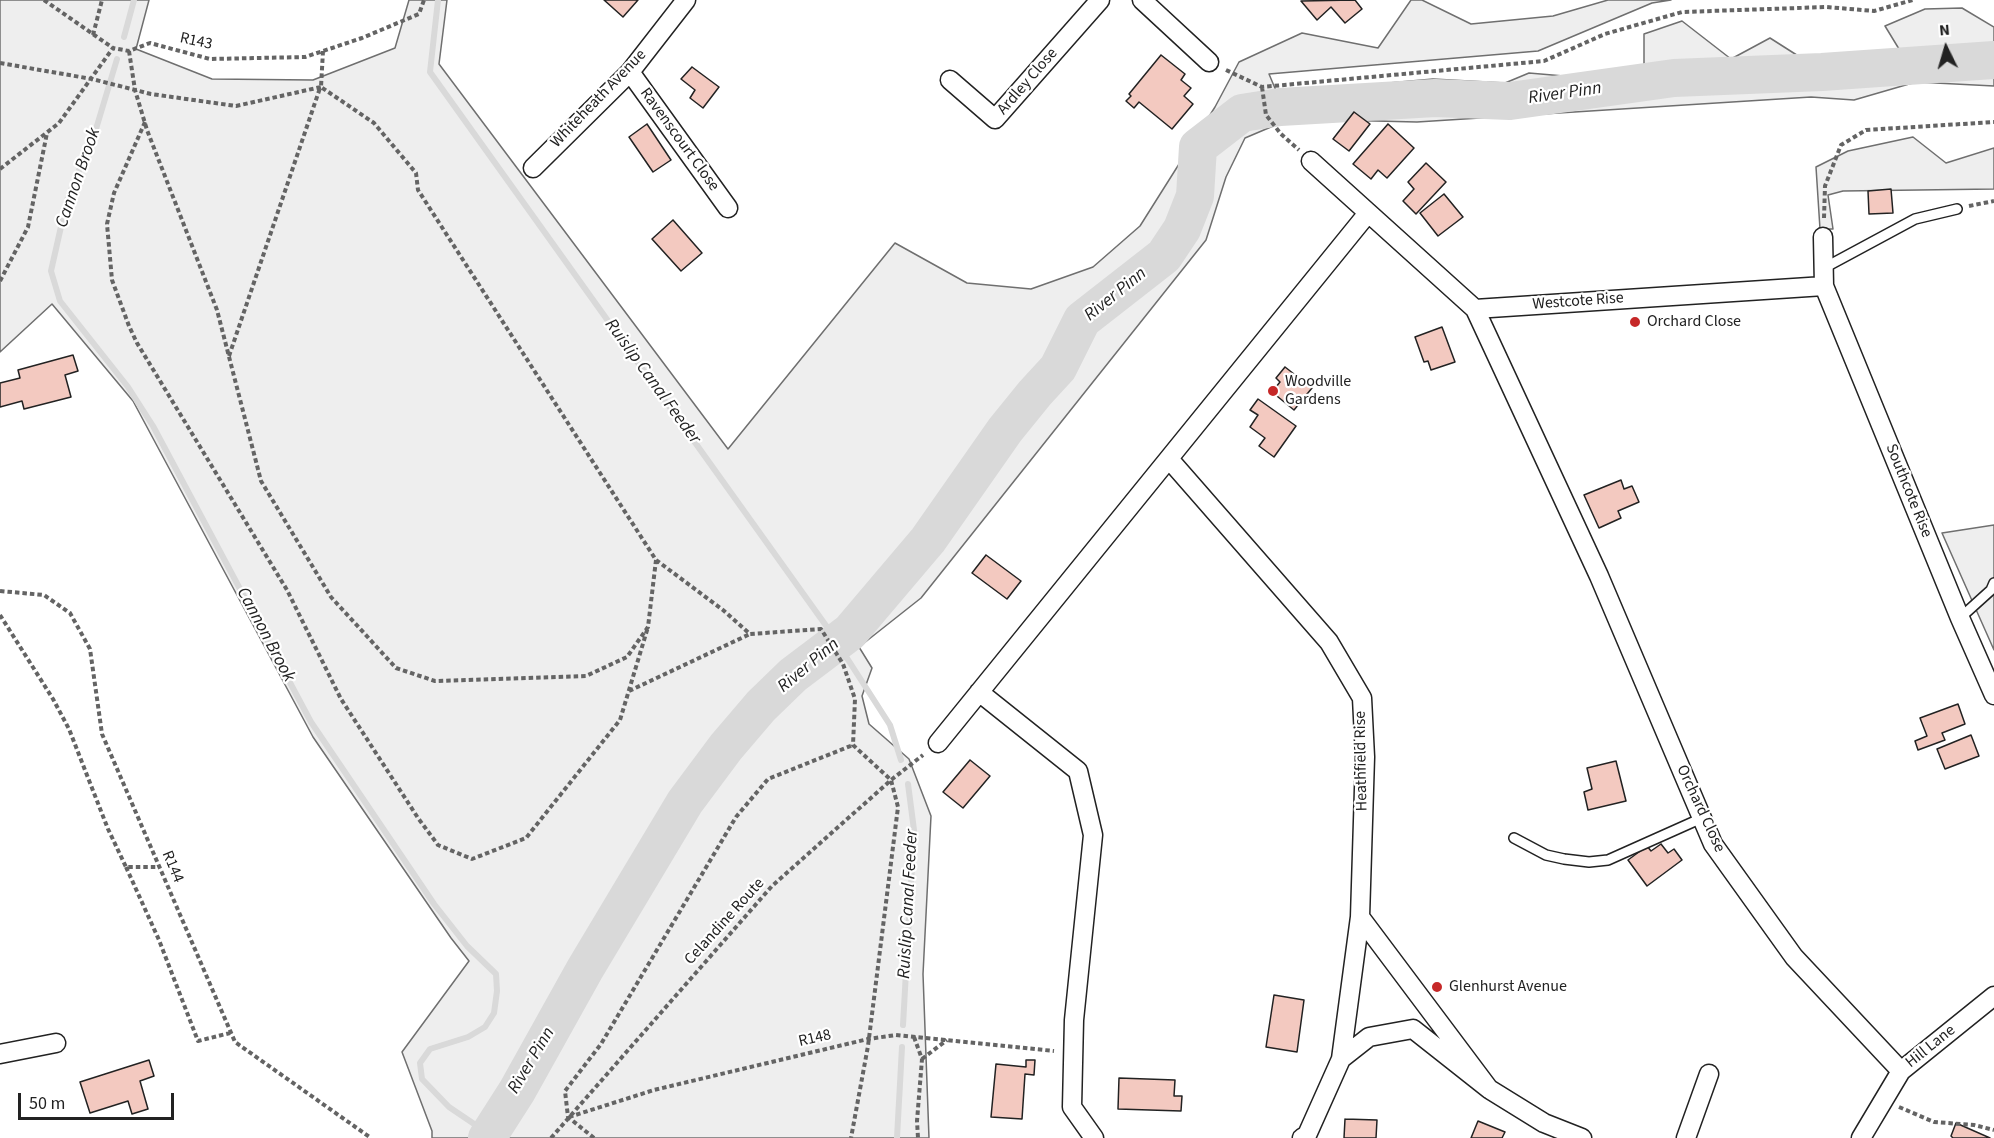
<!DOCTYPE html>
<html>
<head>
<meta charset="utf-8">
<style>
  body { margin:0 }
  #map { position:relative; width:1994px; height:1138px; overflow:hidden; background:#fff; font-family:"Source Sans 3",sans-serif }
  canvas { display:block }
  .north { position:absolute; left:1916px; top:18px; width:60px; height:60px; -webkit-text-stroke:4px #fff; paint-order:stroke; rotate:355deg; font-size:16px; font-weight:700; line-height:24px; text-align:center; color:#222 }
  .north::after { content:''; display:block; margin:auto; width:21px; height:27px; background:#222; clip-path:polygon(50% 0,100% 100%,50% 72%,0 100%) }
  .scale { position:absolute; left:18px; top:1093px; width:156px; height:27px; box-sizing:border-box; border:3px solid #222; border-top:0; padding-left:8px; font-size:18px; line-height:21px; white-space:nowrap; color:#222; -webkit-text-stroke:4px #fff; paint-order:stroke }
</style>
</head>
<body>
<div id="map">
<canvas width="1994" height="1138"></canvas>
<div class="north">N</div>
<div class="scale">50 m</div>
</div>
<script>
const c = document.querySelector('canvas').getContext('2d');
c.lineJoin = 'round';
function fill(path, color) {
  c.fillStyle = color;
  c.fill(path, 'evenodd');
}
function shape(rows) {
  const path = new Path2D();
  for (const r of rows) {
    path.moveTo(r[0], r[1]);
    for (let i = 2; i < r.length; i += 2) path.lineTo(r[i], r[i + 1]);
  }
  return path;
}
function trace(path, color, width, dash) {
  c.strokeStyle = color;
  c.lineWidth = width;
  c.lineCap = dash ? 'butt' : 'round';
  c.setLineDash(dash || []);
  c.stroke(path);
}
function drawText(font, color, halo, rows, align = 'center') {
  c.font = font + ' "Source Sans 3",sans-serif';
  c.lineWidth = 4.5;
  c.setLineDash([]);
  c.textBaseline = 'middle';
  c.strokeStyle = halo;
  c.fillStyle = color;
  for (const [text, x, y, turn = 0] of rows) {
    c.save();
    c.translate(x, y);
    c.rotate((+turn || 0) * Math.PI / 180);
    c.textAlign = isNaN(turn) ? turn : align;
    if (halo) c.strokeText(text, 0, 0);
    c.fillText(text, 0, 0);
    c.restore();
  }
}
const green = shape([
  [0,0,149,0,136,49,212,79,313,80,395,48,409,0,447,0,439,64,728,449,895,243,967,283,1031,289,1093,267,1140,226,1215,107,1239,62,1302,33,1378,48,1411,0,1422,0,1471,24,1553,16,1608,0,1671,0,1652,3,1538,51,1269,74,1277,93,1433,79,1505,83,1529,73,1587,78,1644,72,1644,34,1682,21,1731,59,1770,38,1803,59,1899,49,1885,26,1925,9,1962,8,1994,27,1994,86,1916,82,1854,100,1811,97,1417,122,1333,120,1278,124,1245,138,1226,177,1206,240,921,598,859,647,872,668,862,696,869,724,909,759,931,816,923,974,929,1138,432,1138,432,1131,402,1052,469,961,451,938,313,737,133,401,52,304,0,352,0,0],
  [1913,137,1946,163,1994,148,1994,189,1843,191,1828,195,1833,229,1820,229,1816,167,1848,151,1913,137],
  [1994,525,1994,650,1942,533,1994,525]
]);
const stream = shape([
  [438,0,430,72,827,627,890,725,901,760],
  [124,37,134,0],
  [117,59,96,129,67,200,51,271,60,301,128,387,153,426,311,722,434,904,467,946,496,974,497,991,494,1013,485,1027,468,1037,430,1049,420,1063,422,1079,449,1107,489,1134],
  [903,1025,914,830,908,784],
  [897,1138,902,1047]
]);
const river = shape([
  [487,1138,517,1091,585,969,685,802,726,747,761,706,793,675,850,632,928,540,1005,430,1035,393,1058,368,1082,320,1164,256,1182,229,1195,196,1198,147,1242,113,1280,107,1435,98,1510,101,1674,78,1822,72,1994,60]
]);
const building = shape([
  [604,0,638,0,623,17,604,0],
  [1355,0,1362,9,1345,23,1331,7,1317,20,1301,1,1355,0],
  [1161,55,1185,74,1181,80,1191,88,1184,96,1193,104,1172,129,1139,102,1134,108,1126,101,1131,96,1129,94,1161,55],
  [692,67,719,87,703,108,690,98,695,90,681,79,692,67],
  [1354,112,1370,124,1349,151,1333,139,1354,112],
  [647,124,671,160,653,172,629,137,647,124],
  [1388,124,1414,148,1387,178,1378,170,1371,179,1353,164,1388,124],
  [1426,163,1446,182,1416,214,1403,201,1414,189,1408,182,1426,163],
  [1891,189,1893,213,1869,214,1868,191,1891,189],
  [1444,194,1463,217,1438,236,1420,213,1444,194],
  [673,220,702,253,681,271,652,239,673,220],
  [1442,327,1455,362,1431,370,1428,361,1424,362,1415,337,1442,327],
  [73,355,78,371,65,375,71,397,24,409,22,401,0,407,0,383,20,378,18,370,73,355],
  [1285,367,1312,388,1294,410,1272,392,1280,382,1276,378,1285,367],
  [1258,399,1296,426,1274,457,1259,446,1265,438,1250,427,1258,415,1250,410,1258,399],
  [1621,480,1624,489,1632,486,1639,502,1618,511,1621,518,1599,528,1584,495,1621,480],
  [986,555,1021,581,1007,599,972,573,986,555],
  [1958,704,1965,724,1942,733,1945,740,1918,750,1915,741,1927,736,1920,718,1958,704],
  [1971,735,1979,756,1945,769,1937,749,1971,735],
  [970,760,990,776,963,808,943,792,970,760],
  [1616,761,1626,801,1588,810,1584,792,1592,789,1587,768,1616,761],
  [1661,844,1668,853,1674,849,1682,860,1647,886,1628,860,1647,846,1651,851,1661,844],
  [1274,995,1304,1000,1297,1052,1266,1047,1274,995],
  [149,1060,154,1076,140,1081,148,1109,132,1114,128,1101,90,1113,80,1082,149,1060],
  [1026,1060,1035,1060,1034,1075,1025,1074,1022,1119,991,1117,996,1064,1026,1067,1026,1060],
  [1119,1078,1175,1080,1174,1096,1182,1096,1181,1111,1118,1109,1119,1078],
  [1345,1119,1377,1120,1376,1138,1344,1138,1345,1119],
  [1478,1121,1505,1132,1502,1138,1471,1138,1478,1121],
  [1956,1123,1990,1138,1953,1138,1951,1136,1956,1123]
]);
const path = shape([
  [44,0,113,48],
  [93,35,102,0],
  [129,51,135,90,147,130,217,310,261,481,331,597,396,668,435,681,586,676,627,657,648,627,656,560],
  [323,51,321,87,374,123,416,173,418,190,656,560,723,610,750,634,821,629,843,664,855,699,853,745,891,780,898,807,868,1046,851,1138],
  [0,63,92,79,151,94,236,106,321,87],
  [1226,70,1262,87,1544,61,1605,34,1682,12,1827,7,1874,11,1913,0],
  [1262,87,1266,115,1281,134,1299,150],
  [145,122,114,193,107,224,112,280,129,326,137,343,287,590,341,699,418,818,438,845,472,859,526,838,620,720,648,627],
  [0,169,59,123,113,48,129,51,150,43,210,59,305,57,362,38,419,14,424,0],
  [1969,206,1994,201],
  [1824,218,1825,186,1841,145,1866,130,1994,122],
  [0,281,28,227,47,133],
  [229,356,320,88],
  [0,591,44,595,70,613,90,649,102,734,235,1042,371,1138],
  [0,615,53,699,69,729,108,829,126,867,159,867],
  [629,691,750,634],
  [126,867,159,940,198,1041,230,1033],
  [914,1037,922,1059,917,1121,918,1138],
  [922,1059,947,1040],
  [1899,1107,1934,1122,1974,1125,1994,1130],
  [569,1117,654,1090,868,1039,896,1035,1054,1051],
  [551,1138,772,886,891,780,923,755],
  [594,1138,568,1117,565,1091,601,1044,736,817,768,779,853,745]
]);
const service = shape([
  [1824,268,1915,219,1957,209],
  [1960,618,1991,590,1994,583],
  [1514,838,1546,855,1564,859,1589,862,1608,860,1702,818]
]);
const minor = shape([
  [1142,0,1209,62],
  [630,72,728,208],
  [950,80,995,119,1100,0],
  [1311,161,1475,309,1824,286],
  [533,168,630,72,686,0],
  [1823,237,1824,286,1960,618,1994,695],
  [1475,309,1599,576,1713,844,1794,957,1901,1071],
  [1169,459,1329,642,1362,698,1365,757,1360,917,1489,1089],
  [979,692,1078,771,1093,835,1074,1020,1072,1107,1094,1138],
  [938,743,1368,213],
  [0,1054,56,1043],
  [1341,1059,1369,1037,1413,1029,1489,1089,1544,1123,1582,1138],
  [1302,1138,1307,1135,1341,1059,1360,917],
  [1686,1138,1709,1074],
  [1861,1138,1901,1071,1994,996]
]);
const markers = [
  [1635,322,6,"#c62828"],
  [1273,391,6,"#c62828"],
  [1437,987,6,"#c62828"]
];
const streetNames = [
  ["R143",196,42,12],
  ["Ardley Close",1028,82,-49],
  ["Whiteheath Avenue",599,99,-46],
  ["Ravenscourt Close",679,140,54],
  ["Westcote Rise",1578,302,-4],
  ["Southcote Rise",1908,491,68],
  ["Heathfield Rise",1362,761,-91],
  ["Orchard Close",1700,809,65],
  ["R144",172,867,67],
  ["Celandine Route",725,922,-48],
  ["R148",815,1039,-13],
  ["Hill Lane",1931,1047,-39]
];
const poiNames = [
  ["Orchard Close",1647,322],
  ["Woodville",1285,382],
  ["Gardens",1285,400],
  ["Glenhurst Avenue",1449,987]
];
const waterNames = [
  ["River Pinn",1565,94,-8],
  ["Cannon Brook",79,178,-71],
  ["River Pinn",1116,295,-39],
  ["Ruislip Canal Feeder",652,382,54],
  ["Cannon Brook",265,635,62],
  ["River Pinn",809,666,-40],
  ["Ruislip Canal Feeder",909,904,-87],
  ["River Pinn",532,1061,-59]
];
fill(green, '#eee');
trace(green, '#6f6f6f', 1.5);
trace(stream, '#d9d9d9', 6);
trace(river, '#d9d9d9', 38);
fill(building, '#f3c9c0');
trace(building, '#222', 1.5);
trace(service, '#222', 12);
trace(minor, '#222', 21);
trace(path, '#646464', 4, [4.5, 3]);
trace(service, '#fff', 9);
trace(minor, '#fff', 18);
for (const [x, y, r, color] of markers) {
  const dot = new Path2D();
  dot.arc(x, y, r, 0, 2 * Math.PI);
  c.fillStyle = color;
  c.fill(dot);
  trace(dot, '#fff', 2);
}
drawText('16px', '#222', '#fff', streetNames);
drawText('16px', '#222', '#fff', poiNames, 'left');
drawText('italic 18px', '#222', '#fff', waterNames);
</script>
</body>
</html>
